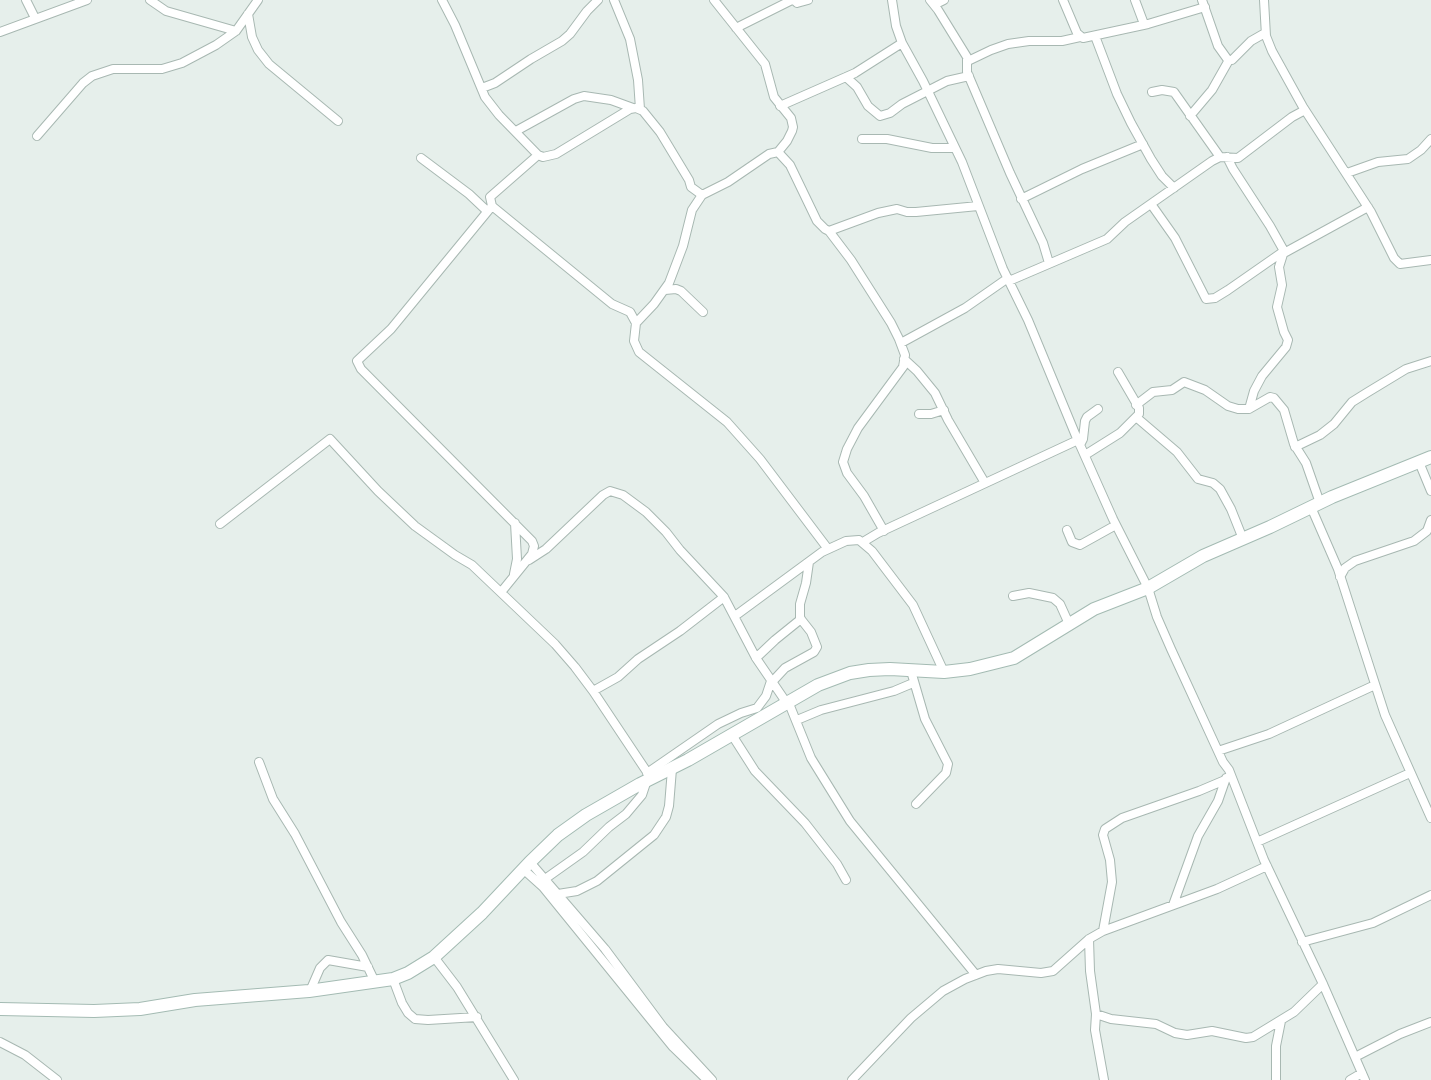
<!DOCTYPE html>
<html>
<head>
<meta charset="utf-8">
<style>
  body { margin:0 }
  canvas { display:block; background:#e6efeb }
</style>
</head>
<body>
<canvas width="1431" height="1080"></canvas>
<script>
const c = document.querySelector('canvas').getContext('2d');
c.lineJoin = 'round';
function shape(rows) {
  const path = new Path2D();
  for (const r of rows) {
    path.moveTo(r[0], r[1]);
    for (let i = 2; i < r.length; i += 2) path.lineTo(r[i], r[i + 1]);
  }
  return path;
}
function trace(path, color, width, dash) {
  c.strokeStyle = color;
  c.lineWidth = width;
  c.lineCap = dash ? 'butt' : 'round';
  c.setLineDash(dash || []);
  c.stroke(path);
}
const street = shape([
  [26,0,35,18],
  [150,0,166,11,236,31],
  [442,0,455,25,485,97,499,115,538,155,543,157,556,154,630,109,636,108,643,111,660,132,689,180,691,187,702,195,728,182,769,154,778,152,790,165,817,221,825,229,829,231,878,213,897,209,907,212,916,212,978,206],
  [614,0,630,39,638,80,640,109],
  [714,0,765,64,774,97,791,118,793,127,792,131,787,141,778,152],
  [794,0,797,3,808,0],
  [892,0,896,26,902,43,923,81,962,162,1003,269,1028,320,1076,436,1113,519,1148,588,1157,617,1171,649,1223,762,1229,770,1264,860,1323,984,1365,1080],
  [930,0,938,10,967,57,967,72,1010,173,1043,243,1049,263],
  [1063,0,1077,33,1083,38,1148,24,1205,7],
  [1135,0,1144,24],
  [1202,0,1218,46,1228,60,1232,60,1251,41,1265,33],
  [1264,0,1266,36,1272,51,1303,107,1371,212,1394,258,1400,264,1431,260],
  [934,5,944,0],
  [248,14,252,37,258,50,269,64,338,121],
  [736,28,792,0],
  [0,32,87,0],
  [1095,36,1117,94,1131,123,1151,159,1162,176,1174,188],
  [968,61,991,50,1008,44,1029,41,1062,41,1080,37],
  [846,77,857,87,868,106,880,116,890,113,902,104,947,81,969,76],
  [482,88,495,83,531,59,562,41,570,34,587,11,598,0],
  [1152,92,1162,90,1174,92,1220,157],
  [780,106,855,73,902,43],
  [1190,116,1212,90,1229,60],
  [516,131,574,99,584,96,611,100,633,108],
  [37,136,83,83,92,76,113,69,162,69,182,63,216,45,236,31,258,0],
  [862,139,887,139,932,148,954,148],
  [538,155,490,197,492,206,612,304,630,312,636,323,634,341,639,352,727,422,760,459,828,549],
  [1227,157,1233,169,1270,226,1284,251,1279,267,1282,285,1277,307,1284,332,1288,340,1286,347,1262,376,1254,391,1249,409],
  [421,158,469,194,487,211],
  [1347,173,1378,162,1408,159,1421,150,1431,139],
  [1021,199,1082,169,1143,144],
  [1151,204,1175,238,1206,299,1215,298,1228,290,1284,251],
  [492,206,391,329,357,361,361,369,532,541,534,546,532,554,502,591],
  [829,231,851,260,891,323,899,339,905,355,903,367,858,428,847,449,843,462,847,473,864,496,884,531],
  [1284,253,1368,207],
  [1009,281,1107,239,1125,222,1212,161,1220,157,1238,158,1292,117,1305,110],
  [665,290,676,289,681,291,703,312],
  [636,323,654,304,669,283,683,246,692,210,702,195],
  [901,343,965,308,1008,278],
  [904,359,917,371,935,393,948,420,985,483],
  [1136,405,1153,392,1172,390,1184,382,1205,390,1228,406,1238,409,1249,409,1270,397,1274,398,1284,410,1294,444,1306,463,1320,503],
  [919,414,931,414,944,410],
  [1136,417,1177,452,1198,479,1213,483,1220,489,1231,509,1243,539],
  [1080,445,1083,439,1085,421,1087,417,1098,409],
  [1295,447,1320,435,1334,424,1352,402,1368,392,1406,369,1431,361],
  [1085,455,1120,433,1139,414,1139,408,1118,372],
  [1419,462,1431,491],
  [1311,507,1338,569,1385,715,1431,818],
  [220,524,330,439,378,491,415,526,455,555,472,565,555,644,575,667,593,691,651,778],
  [1067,530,1072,542,1080,545,1116,525],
  [863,542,878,533,1078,440],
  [529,560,546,549,603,495,610,491,623,495,646,512,666,532,680,550,724,597,756,658,786,702],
  [514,574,517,559,515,523],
  [1340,577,1345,568,1355,561,1414,541,1427,531,1431,520],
  [1013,596,1029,593,1053,598,1060,604,1069,624],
  [735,616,822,552,846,541,859,540,872,551,913,605,944,672],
  [756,658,775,640,801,619],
  [911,671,925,719,948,764,946,773,916,804],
  [772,682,785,668,814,652,817,647,811,632,800,618,800,604,806,583,809,562],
  [593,691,618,677,638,659,680,631,724,597],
  [788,701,811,758,850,821,976,975],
  [797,720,821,710,894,691,913,683],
  [732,735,755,771,805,823,837,864,846,880],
  [1218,751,1269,734,1375,685],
  [259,762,273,799,295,834,341,922,362,955,375,982],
  [647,773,718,724,741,713,757,708,766,696,771,681],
  [1257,842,1410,773],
  [530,862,605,949,663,1027,712,1080],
  [523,869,543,887,673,1047,704,1077],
  [545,879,583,852,609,827,626,814,642,795,647,780],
  [558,894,577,891,597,881,654,835,666,817,669,806,672,769],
  [1173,905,1198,836,1218,801,1226,778],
  [1103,931,1112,882,1110,860,1103,835,1105,829,1122,818,1199,791,1225,780],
  [1089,939,1090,971,1096,1014,1095,1030,1104,1080],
  [1302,942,1373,923,1431,895],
  [434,957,457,987,514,1080],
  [393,979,402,1003,408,1013,415,1019,428,1020,477,1017],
  [310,991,320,968,328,960,368,967],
  [1096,1014,1111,1019,1156,1024,1175,1033,1187,1035,1212,1031,1246,1038,1253,1037,1294,1012,1323,984],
  [0,1042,25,1055,57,1080],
  [1355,1057,1400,1034,1431,1022],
  [852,1080,911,1018,943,991,965,979,986,971,998,969,1041,973,1053,971,1089,939,1103,931,1217,889,1267,866],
  [1276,1080,1276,1046,1281,1021],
  [1350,1080,1362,1073]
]);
const secondary = shape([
  [0,1009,94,1011,140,1009,195,1000,309,991,393,979,408,973,434,957,482,913,530,862,558,835,586,815,640,784,688,760,818,685,850,673,869,670,890,669,944,672,970,669,1014,658,1094,609,1148,588,1203,556,1270,527,1332,497,1431,457]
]);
trace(street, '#a8b8b2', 10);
trace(secondary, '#a4bbb3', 14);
trace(street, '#fff', 8);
trace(secondary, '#fff', 12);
</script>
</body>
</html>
